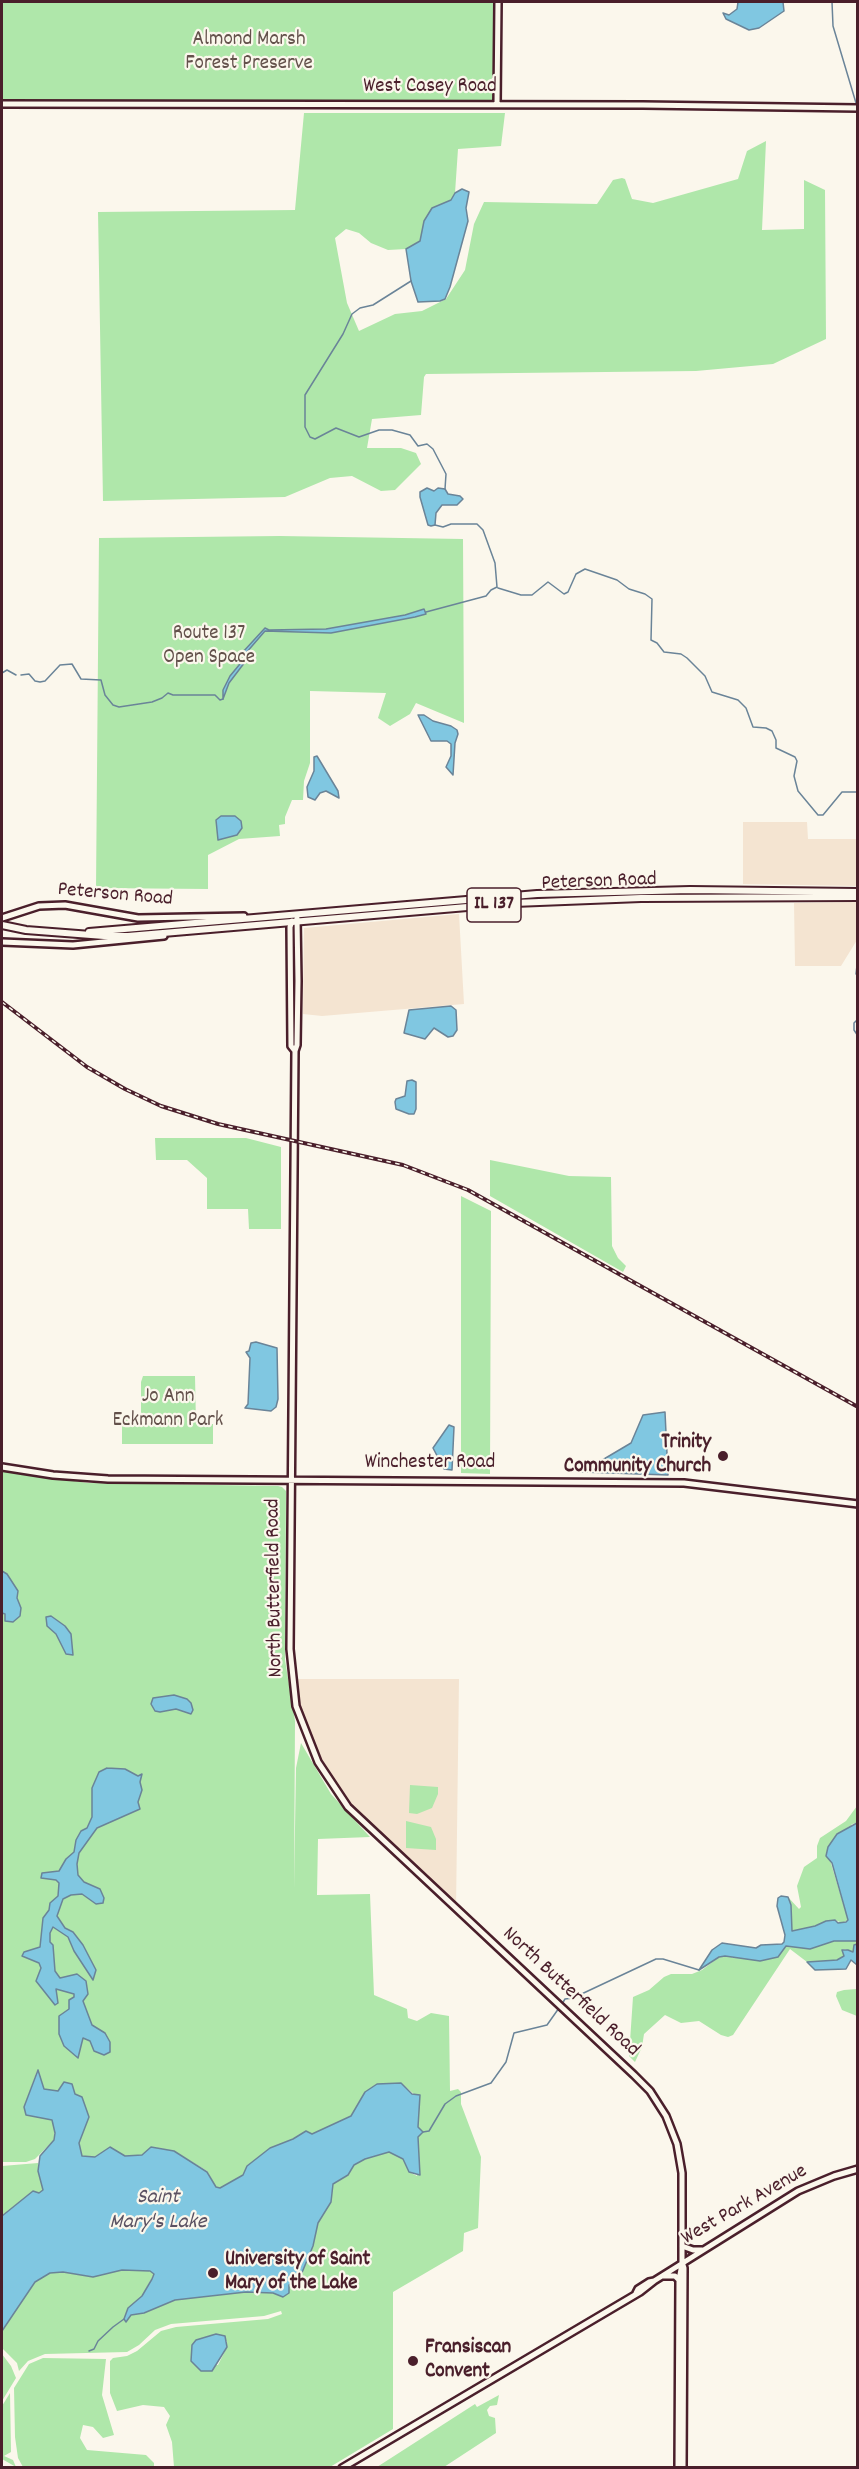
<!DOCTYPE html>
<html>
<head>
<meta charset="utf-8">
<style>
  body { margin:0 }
  #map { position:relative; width:859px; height:2469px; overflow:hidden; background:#fbf7ec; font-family:Dekko,sans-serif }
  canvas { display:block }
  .frame { position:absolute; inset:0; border:3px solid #4a1f2b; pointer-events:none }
</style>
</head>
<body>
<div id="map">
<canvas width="859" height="2469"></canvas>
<div class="frame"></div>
</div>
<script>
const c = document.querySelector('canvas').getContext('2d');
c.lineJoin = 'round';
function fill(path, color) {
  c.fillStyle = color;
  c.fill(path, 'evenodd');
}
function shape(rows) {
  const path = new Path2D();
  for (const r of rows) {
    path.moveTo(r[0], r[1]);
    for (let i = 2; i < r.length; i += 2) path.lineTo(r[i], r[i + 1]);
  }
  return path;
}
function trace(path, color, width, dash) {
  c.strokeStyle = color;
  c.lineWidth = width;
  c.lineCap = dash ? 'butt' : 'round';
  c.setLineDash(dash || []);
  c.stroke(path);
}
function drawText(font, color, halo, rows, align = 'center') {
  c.font = font + ' Dekko,sans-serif';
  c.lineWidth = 4.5;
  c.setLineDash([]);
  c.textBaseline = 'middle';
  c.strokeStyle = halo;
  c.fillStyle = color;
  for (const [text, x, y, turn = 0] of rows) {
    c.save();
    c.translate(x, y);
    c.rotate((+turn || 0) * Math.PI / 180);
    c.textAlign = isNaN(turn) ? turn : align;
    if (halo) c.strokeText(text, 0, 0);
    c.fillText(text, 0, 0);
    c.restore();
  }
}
const built = shape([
  [743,822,807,822,808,839,857,839,857,886,743,884],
  [857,902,857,940,841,966,795,966,794,903],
  [459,914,464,1004,322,1016,303,1014,304,928],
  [292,1679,459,1679,456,1909,359,1820,324,1773,306,1735]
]);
const green = shape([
  [2,2,497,2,497,105,2,104],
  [304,113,505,113,501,146,458,149,455,193,452,200,424,221,420,241,414,246,406,249,388,250,371,243,359,233,346,229,335,238,347,303,359,331,395,314,422,311,446,299,465,270,474,224,484,202,597,204,613,180,622,178,625,179,632,199,653,203,738,179,747,151,766,141,762,230,804,229,804,180,825,190,826,339,773,364,696,371,426,374,424,377,421,415,372,419,367,448,401,448,416,453,421,464,395,490,381,491,352,476,330,478,285,497,103,501,98,212,295,210],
  [280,536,463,539,464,723,416,703,410,714,390,726,378,718,386,693,310,691,310,763,304,781,303,800,292,800,285,817,285,824,279,825,280,836,239,839,208,855,208,889,96,888,99,538],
  [155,1138,246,1138,281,1147,281,1229,249,1229,248,1209,207,1209,207,1178,187,1160,156,1160],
  [490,1160,569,1176,611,1177,612,1246,618,1258,626,1266,623,1272,490,1196],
  [461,1196,491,1211,490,1474,461,1473],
  [143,1376,195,1376,196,1424,213,1424,213,1444,122,1444,122,1419,141,1418,141,1382],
  [2,1471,88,1483,278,1486,282,1487,286,1491,285,1660,295,1721,294,1889,296,1768,301,1743,331,1794,370,1837,318,1839,317,1895,370,1894,374,1995,407,2009,408,2018,417,2021,431,2013,449,2016,450,2091,458,2089,461,2092,461,2104,481,2157,478,2228,464,2233,463,2251,393,2292,393,2429,330,2467,174,2467,172,2442,166,2425,170,2416,164,2407,143,2405,117,2411,110,2393,110,2361,113,2358,127,2356,137,2351,161,2331,176,2327,268,2319,282,2314,281,2311,264,2316,171,2324,155,2330,139,2345,127,2352,45,2354,28,2361,19,2371,17,2363,2,2348,2,2331,5,2325,35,2282,50,2273,63,2272,93,2277,122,2270,149,2271,154,2274,142,2296,127,2312,131,2315,175,2300,190,2298,246,2292,273,2293,283,2297,289,2293,289,2285,301,2275,313,2246,318,2223,331,2202,333,2184,348,2175,354,2165,365,2159,389,2152,403,2159,409,2172,417,2176,415,2095,401,2083,365,2092,351,2116,312,2134,306,2131,293,2139,270,2148,243,2175,220,2188,216,2187,207,2171,174,2151,152,2147,142,2155,125,2156,110,2147,95,2157,82,2156,79,2143,83,2132,75,2095,64,2082,58,2091,44,2089,37,2071,24,2107,26,2115,52,2120,55,2126,54,2140,35,2159,26,2162,2,2162],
  [197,2340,227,2341,227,2347,218,2365,196,2364,191,2361,192,2346],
  [410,1785,438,1787,438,1794,432,1808,417,1814,409,1813],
  [857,1806,857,1823,852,1824,830,1860,848,1920,842,1923,835,1920,826,1921,815,1926,792,1931,792,1918,788,1897,799,1909,801,1907,797,1886,804,1867,817,1858,817,1846,820,1838,846,1821],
  [406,1821,431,1827,436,1839,436,1850,406,1848],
  [834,1941,857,1941,857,1944,854,1945,853,1953,845,1949,842,1950,844,1956,837,1960,807,1962,790,1949,733,2035,728,2037,721,2035,699,2021,681,2023,665,2015,644,2034,642,2047,635,2062,629,2056,633,1997,649,1990,664,1977,671,1974,692,1974,702,1970,719,1957,730,1956,733,1958,779,1953,786,1946,810,1949],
  [857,1989,858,1989,857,2016,842,2010,836,1996,837,1992,844,1990],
  [38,2163,43,2190,39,2193,33,2191,2,2216,2,2166],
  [2,2354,11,2366,16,2378,2,2401],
  [43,2358,106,2359,102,2395,114,2435,103,2438,93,2427,83,2425,80,2438,87,2450,146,2455,154,2463,154,2467,23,2467,18,2458,15,2437,14,2388,29,2364],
  [10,2393,11,2452,4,2456,13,2460,16,2467,2,2459,2,2406],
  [499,2395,497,2405,490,2406,487,2410,489,2416,495,2418,496,2433,444,2467,377,2467,475,2404,477,2407]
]);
const water = shape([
  [738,2,783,2,784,11,759,28,749,30,726,19,723,13,729,15,737,9,738,2],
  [462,189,469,192,466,208,468,221,450,287,445,299,440,301,418,302,411,281,406,249,420,241,424,221,432,208,451,200,455,193,462,189],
  [427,488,434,491,438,488,445,489,448,494,460,496,463,499,457,505,442,505,436,513,435,525,431,526,428,525,420,497,420,492,427,488],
  [424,609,426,614,415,617,331,633,265,631,246,653,245,662,229,683,223,699,223,690,230,676,244,659,242,653,265,628,269,630,326,629,405,615,424,609],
  [418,715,424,715,433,721,451,726,457,730,458,734,455,743,453,775,446,767,451,756,451,744,447,741,431,741,418,715],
  [317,756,338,791,339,798,326,791,320,793,315,800,308,797,307,787,314,771,314,757,317,756],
  [221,816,235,816,241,821,242,828,237,835,218,840,216,820,221,816],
  [451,1006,456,1010,457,1030,453,1036,448,1037,434,1028,425,1039,404,1033,409,1010,451,1006],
  [412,1080,416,1082,416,1109,414,1114,409,1114,396,1109,395,1102,396,1099,405,1096,407,1081,412,1080],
  [256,1342,277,1348,278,1399,276,1407,271,1411,245,1408,248,1404,250,1358,246,1352,249,1351,251,1343,256,1342],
  [665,1412,668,1475,582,1472,631,1443,643,1415,665,1412],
  [449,1425,454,1427,452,1470,444,1469,433,1448,449,1425],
  [2,1571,7,1574,18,1591,17,1598,21,1608,20,1616,13,1622,5,1621,5,1614,2,1613,2,1571],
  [51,1616,65,1626,71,1634,73,1655,66,1654,56,1634,47,1626,46,1617,51,1616],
  [174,1695,187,1699,191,1703,193,1710,191,1714,176,1709,160,1712,155,1711,151,1704,153,1698,174,1695],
  [107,1768,125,1769,138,1776,142,1774,140,1782,142,1790,138,1802,140,1809,97,1828,79,1853,77,1864,78,1875,84,1882,100,1889,104,1898,103,1903,96,1904,82,1894,71,1895,63,1899,57,1916,65,1928,73,1932,83,1945,96,1970,93,1980,74,1951,68,1937,53,1927,50,1933,50,1942,53,1945,55,1971,60,1978,77,1974,86,1981,88,1994,83,2001,92,2025,105,2033,110,2042,110,2052,104,2055,94,2051,90,2041,83,2038,78,2058,64,2046,59,2034,59,2016,69,2009,69,2000,74,1997,74,1994,56,1989,58,2003,55,2005,36,1981,41,1968,39,1963,22,1956,24,1952,40,1947,43,1918,49,1910,50,1903,58,1896,59,1883,56,1880,41,1878,42,1873,59,1871,66,1859,74,1852,76,1840,81,1831,87,1828,92,1817,92,1788,99,1772,107,1768],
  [857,1823,857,1941,834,1941,810,1949,786,1946,778,1957,760,1961,725,1956,719,1957,699,1970,712,1950,722,1943,756,1948,761,1945,782,1944,784,1942,785,1935,777,1906,778,1898,781,1896,788,1897,791,1905,792,1931,815,1926,826,1921,835,1920,838,1923,846,1922,848,1920,832,1863,826,1856,828,1847,837,1834,857,1823],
  [857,1944,857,1965,851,1960,846,1969,815,1970,807,1962,837,1960,844,1956,842,1950,848,1950,853,1952,854,1945,857,1944],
  [38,2070,44,2089,58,2091,64,2082,72,2084,75,2094,82,2097,89,2117,79,2143,82,2156,95,2157,110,2147,125,2156,142,2155,151,2147,174,2151,207,2172,216,2187,220,2188,243,2175,247,2166,270,2148,293,2139,306,2131,312,2134,351,2116,365,2092,377,2084,401,2083,412,2094,420,2095,418,2127,423,2132,418,2137,420,2175,409,2172,403,2159,389,2152,365,2159,354,2165,348,2175,333,2184,331,2202,318,2223,313,2246,301,2275,289,2285,289,2293,283,2297,273,2293,246,2292,175,2300,144,2313,131,2315,126,2322,124,2319,128,2308,142,2296,152,2279,154,2274,150,2271,122,2270,93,2277,63,2272,50,2273,35,2282,2,2331,2,2216,33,2191,39,2193,43,2190,38,2171,40,2156,54,2140,55,2133,52,2120,26,2115,24,2107,38,2070],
  [216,2334,225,2336,227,2347,212,2371,201,2371,191,2361,192,2345,196,2340,216,2334]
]);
const stream = shape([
  [832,2,833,26,856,103],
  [411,281,373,305,360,308,352,314,343,334,305,395,305,427,310,437,315,439,336,428,359,437,379,430,392,430,410,435,418,446,427,444,433,449,446,474,445,489],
  [435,525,443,527,451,524,477,524,483,530,495,563,497,587],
  [498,588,521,595,532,595,548,582,564,594,568,592,576,574,585,569,617,580,629,589,645,594,652,599,651,640,657,643,664,652,681,654,687,658,705,676,712,692,738,700,746,708,753,727,766,728,772,731,776,740,776,748,795,757,797,761,794,776,798,791,818,815,823,815,842,792,858,792],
  [426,612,486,596,491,590,497,587],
  [2,673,7,670,16,675],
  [21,675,29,674,35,681,40,682,45,681,60,665,72,664,81,679,101,680,105,695,113,705,119,707,152,702,162,698,168,693,173,695,215,695,220,700,223,699],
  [856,974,858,957],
  [858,1019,854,1023,854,1030,858,1036],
  [562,2004,565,1999,573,1998,656,1959,663,1959,699,1970],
  [423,2132,429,2131,445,2104,456,2096,491,2083,506,2062,514,2033,547,2025,559,2008],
  [89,2351,94,2349,98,2341,113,2327,124,2319]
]);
const secondary = shape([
  [2,104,643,105,858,108],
  [497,105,498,2],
  [2,918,39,906,65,905,138,918,244,916],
  [297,918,298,981,297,1045,295,1051,290,1649,296,1706,318,1762,348,1807,634,2075,650,2091,666,2116,677,2144,682,2173,682,2262,684,2268,683,2468],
  [292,921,290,927,291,1046,295,1051],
  [2,942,73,945,164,936],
  [2,1467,53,1475,108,1479,684,1483,858,1504],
  [682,2246,693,2250,702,2250],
  [663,2276,675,2276,679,2280],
  [636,2293,638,2289,649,2282,654,2281,798,2191,834,2176,858,2169],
  [342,2468,640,2292,654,2281],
  [678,2468,679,2280,682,2264]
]);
const primary = shape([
  [2,925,26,930,104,936,128,936,514,903,641,898,858,897],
  [89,932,537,894,690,890,858,892]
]);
const rail = shape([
  [2,1002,87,1067,125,1089,161,1106,218,1124,403,1165,468,1190,858,1407]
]);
const markers = [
  [723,1456,6,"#4a1f2b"],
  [213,2273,6,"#4a1f2b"],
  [413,2361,6,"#4a1f2b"]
];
const shields = [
  [494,905,54]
];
const shieldNames = [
  ["IL 137",494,905]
];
const parkNames = [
  ["Almond Marsh",249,41],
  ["Forest Preserve",249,65],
  ["Route 137",209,635],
  ["Open Space",209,659],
  ["Jo Ann",168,1398],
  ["Eckmann Park",168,1422]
];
const streetNames = [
  ["West Casey Road",430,88],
  ["Peterson Road",599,883,-2],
  ["Peterson Road",115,896,5],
  ["Winchester Road",430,1464],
  ["North Butterfield Road",276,1588,-91],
  ["North Butterfield Road",570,1993,43],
  ["West Park Avenue",745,2206,-30]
];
const poiNames = [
  ["Trinity",711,1444,"right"],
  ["Community Church",711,1468,"right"],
  ["University of Saint",225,2261],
  ["Mary of the Lake",225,2285],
  ["Fransiscan",425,2349],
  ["Convent",425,2373]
];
const waterNames = [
  ["Saint",158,2199],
  ["Mary's Lake",158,2224]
];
fill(built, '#f4e4d1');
fill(green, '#afe7aa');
fill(water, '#80c7e1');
trace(water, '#6a8498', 1.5);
trace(stream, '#6a8498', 1.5);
trace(secondary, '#4a1f2b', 10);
trace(primary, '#4a1f2b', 10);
trace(secondary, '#fbf7ec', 5);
trace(primary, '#fbf7ec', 6);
trace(rail, '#4a1f2b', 4);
trace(rail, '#fbf7ec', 1.5, [4.5]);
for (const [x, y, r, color] of markers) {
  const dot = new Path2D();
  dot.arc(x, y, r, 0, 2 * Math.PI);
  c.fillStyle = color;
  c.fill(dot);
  trace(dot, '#fbf7ec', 2);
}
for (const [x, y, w] of shields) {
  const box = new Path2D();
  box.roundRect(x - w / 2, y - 17, w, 34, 4.5);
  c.fillStyle = '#fbf7ec';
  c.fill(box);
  trace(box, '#4a1f2b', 1.5);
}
drawText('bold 20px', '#4a1f2b', null, shieldNames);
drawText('21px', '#63514b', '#fbf7ec', parkNames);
drawText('21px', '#4a1f2b', '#fbf7ec', streetNames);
drawText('bold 21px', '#4a1f2b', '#fbf7ec', poiNames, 'left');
drawText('italic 22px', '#5a5162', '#fbf7ec', waterNames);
</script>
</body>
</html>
